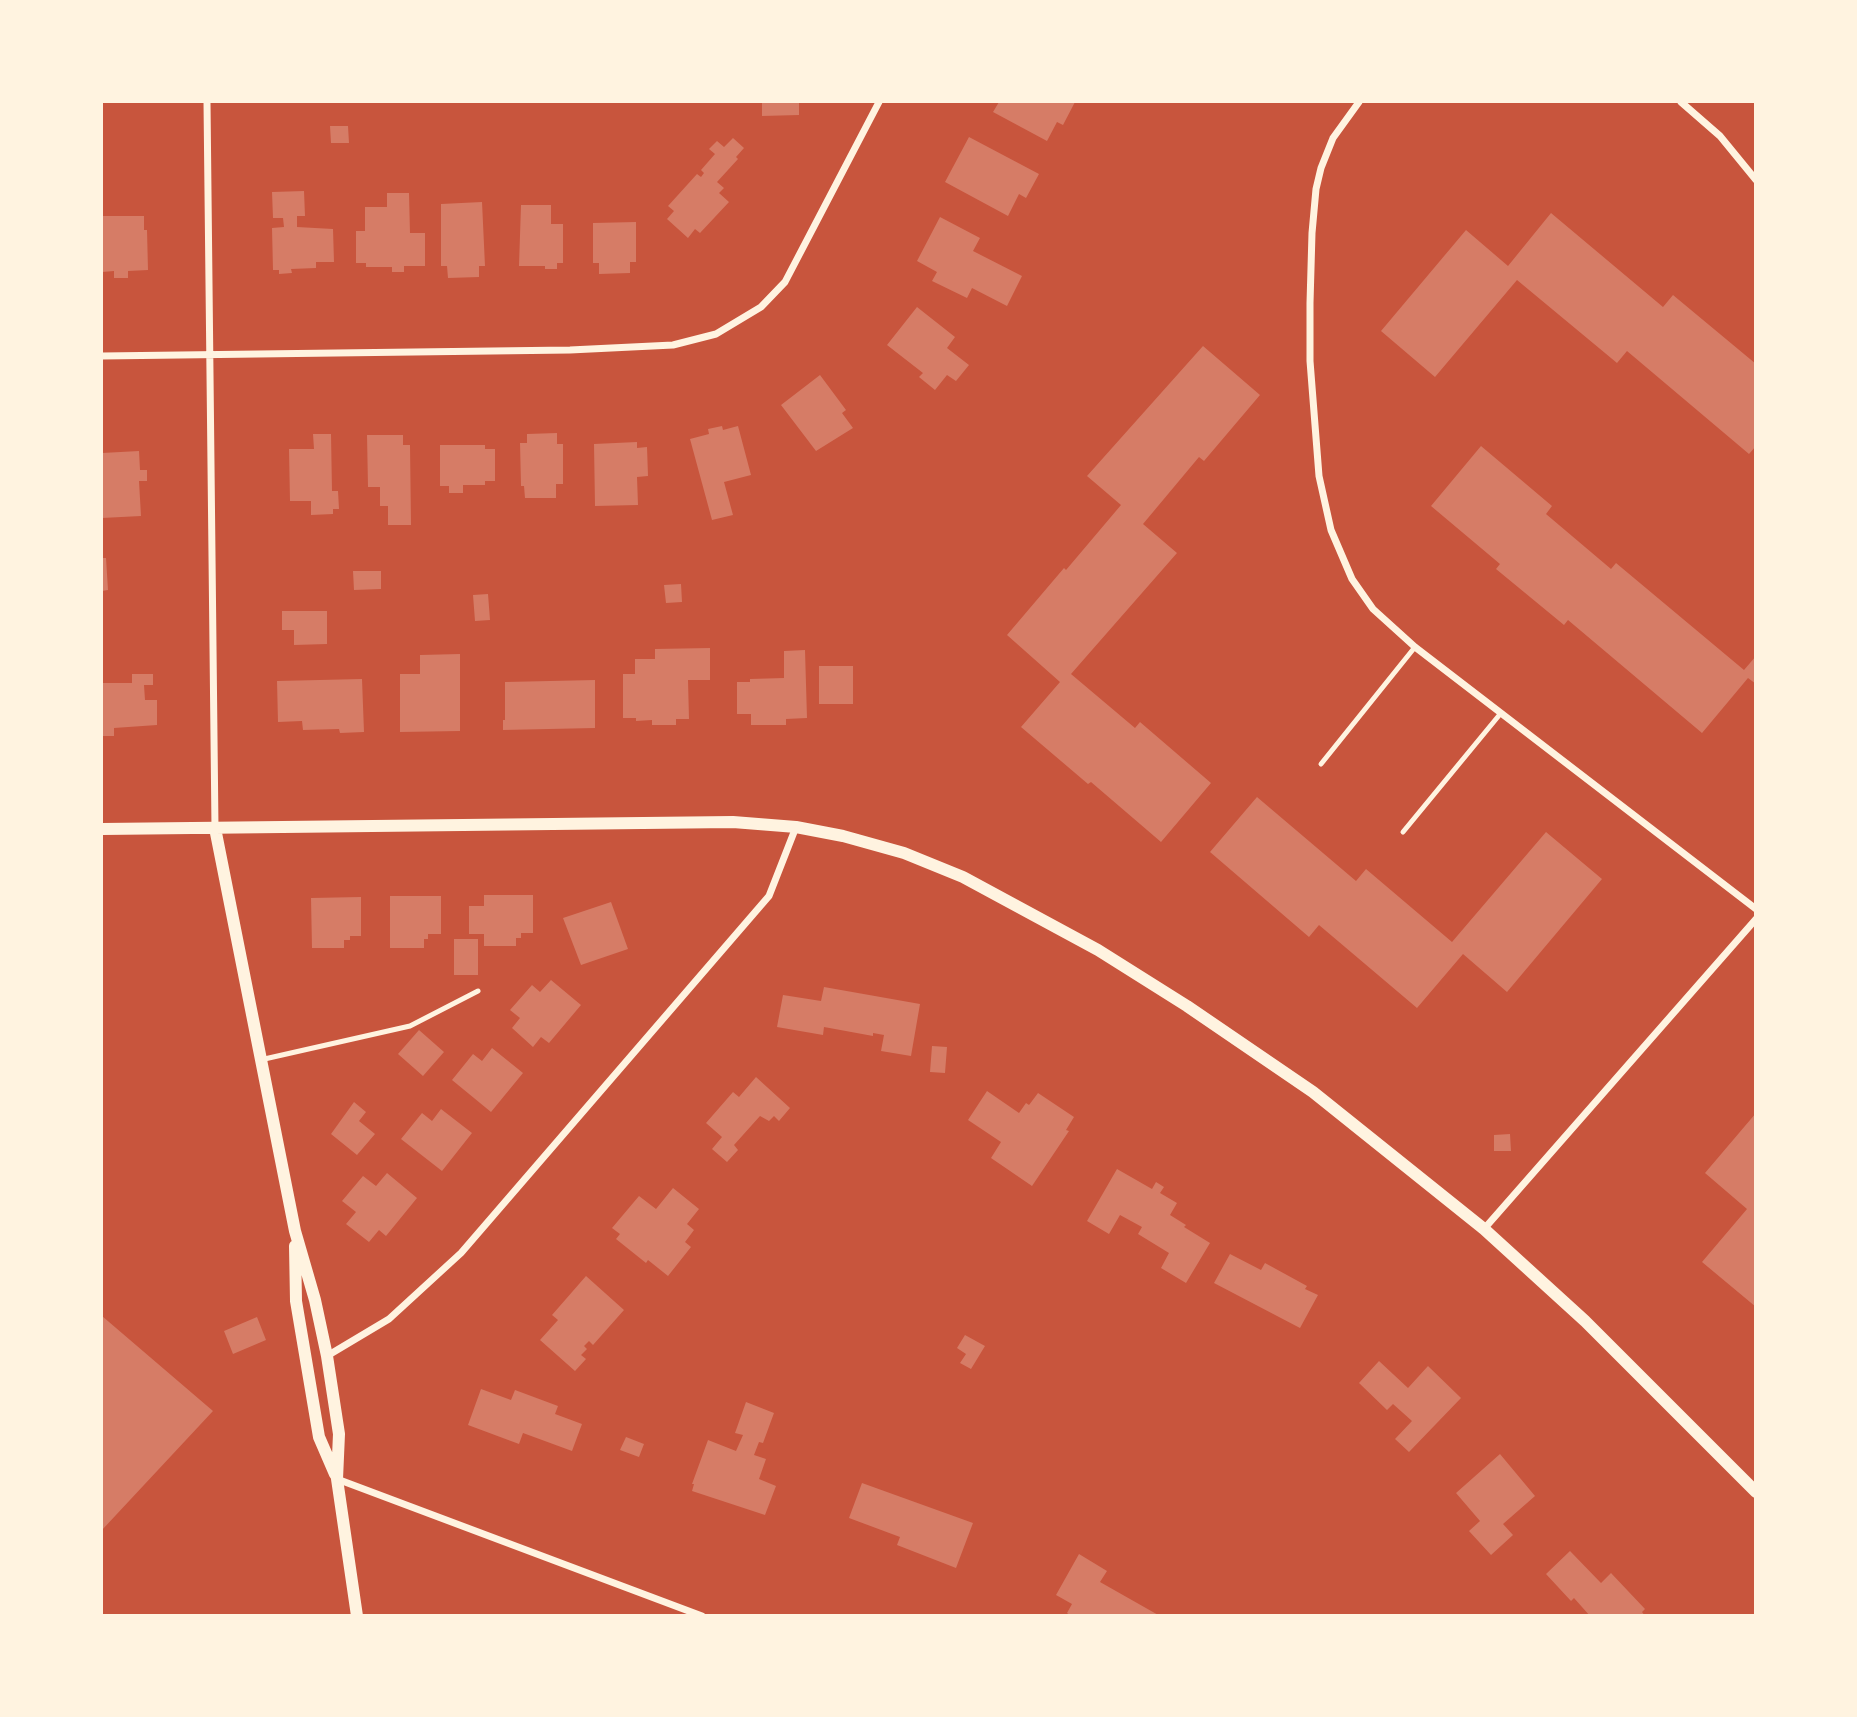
<!DOCTYPE html>
<html>
<head>
<meta charset="utf-8">
<style>
  body { margin:0 }
  #map { position:relative; width:1857px; height:1717px; overflow:hidden; background:#c8553d; font-family:"DM Sans",sans-serif }
  canvas { display:block }
  .frame { position:absolute; inset:0; border:103px solid #fff3e0; pointer-events:none }
</style>
</head>
<body>
<div id="map">
<canvas width="1857" height="1717"></canvas>
<div class="frame"></div>
</div>
<script>
const c = document.querySelector('canvas').getContext('2d');
c.lineJoin = 'round';
function fill(path, color) {
  c.fillStyle = color;
  c.fill(path, 'evenodd');
}
function shape(rows) {
  const path = new Path2D();
  for (const r of rows) {
    path.moveTo(r[0], r[1]);
    for (let i = 2; i < r.length; i += 2) path.lineTo(r[i], r[i + 1]);
  }
  return path;
}
function trace(path, color, width, dash) {
  c.strokeStyle = color;
  c.lineWidth = width;
  c.lineCap = dash ? 'butt' : 'round';
  c.setLineDash(dash || []);
  c.stroke(path);
}
const building = shape([
  [762,102,799,102,799,115,762,116],
  [999,102,1075,102,1063,125,1057,122,1047,141,993,112],
  [330,126,348,126,349,143,331,143],
  [969,137,1039,174,1026,198,1019,194,1008,216,945,182],
  [733,138,744,148,736,157,738,159,717,182,724,188,719,193,729,202,700,233,695,229,688,238,667,219,674,211,668,206,697,174,701,177,704,173,701,170,715,154,709,149,717,141,724,147],
  [304,191,305,216,297,216,297,227,333,229,334,262,316,262,316,268,291,269,292,273,279,274,279,270,273,270,272,228,284,227,283,218,273,218,272,192],
  [387,193,409,193,410,233,425,233,425,266,404,266,404,272,392,272,392,267,366,267,366,263,356,263,356,231,365,231,365,207,387,207],
  [482,202,485,266,479,266,479,277,448,278,447,266,441,266,441,204],
  [521,205,551,205,551,224,563,224,563,263,557,263,557,269,545,269,545,266,519,266],
  [1551,213,1663,307,1673,295,1756,364,1756,446,1749,454,1627,351,1617,363,1517,280,1435,377,1381,331,1466,230,1508,266],
  [102,216,144,216,144,230,147,230,148,270,128,271,128,278,114,278,114,271,102,272],
  [940,217,980,238,973,251,1022,276,1007,306,972,288,967,298,932,281,937,272,917,261],
  [636,222,636,262,630,262,630,273,599,274,599,263,593,263,593,223],
  [917,307,955,337,947,348,969,365,956,381,947,375,935,390,919,377,923,373,887,345],
  [1203,346,1260,395,1204,461,1199,457,1143,524,1177,553,1071,674,1135,728,1140,722,1211,783,1161,842,1091,782,1088,784,1021,727,1060,682,1007,635,1064,568,1066,570,1121,505,1087,476],
  [820,375,846,410,842,413,853,428,816,451,781,405],
  [722,426,723,430,738,426,751,475,724,482,733,515,712,520,690,439,709,434,708,429],
  [557,433,557,444,563,444,563,484,556,484,556,498,525,498,524,486,521,486,520,443,527,443,527,434],
  [313,434,331,434,332,491,338,491,339,509,333,509,333,514,311,515,311,501,290,501,289,449,314,449],
  [367,435,403,435,403,445,410,445,411,525,388,525,388,506,380,506,380,487,368,487],
  [637,442,637,448,647,447,648,476,637,477,638,505,595,506,594,444],
  [440,445,485,445,485,449,495,449,495,481,485,481,485,485,463,485,463,493,449,493,449,486,440,486],
  [1481,446,1552,506,1546,514,1611,569,1616,563,1744,670,1756,656,1756,684,1748,678,1702,733,1568,620,1564,625,1496,569,1500,564,1431,506],
  [139,451,140,470,147,470,147,481,139,481,141,516,102,518,102,453],
  [102,558,106,558,108,590,102,591],
  [353,571,381,571,381,589,354,590],
  [681,584,682,602,666,603,664,585],
  [488,594,490,620,475,621,473,595],
  [282,611,327,611,327,644,294,645,294,630,282,630],
  [710,648,710,680,688,680,689,719,676,719,676,725,652,725,652,720,636,721,636,718,623,718,623,674,635,674,635,659,655,659,655,649],
  [805,650,807,718,786,719,786,725,751,725,751,714,737,714,737,682,750,682,750,679,784,678,784,651],
  [460,654,460,731,400,732,400,674,420,674,420,655],
  [819,666,853,666,853,704,819,704],
  [132,674,153,674,153,685,144,685,145,700,157,700,157,725,114,728,114,736,102,736,102,683,132,683],
  [362,679,364,732,340,733,339,729,303,730,302,721,278,722,277,681],
  [595,680,595,728,503,730,503,720,505,720,505,682],
  [1257,797,1356,881,1366,869,1452,942,1546,832,1602,879,1507,992,1463,954,1417,1008,1319,925,1309,937,1210,852],
  [484,895,533,895,533,933,521,933,521,938,516,938,516,946,484,946,484,934,469,934,469,906,484,906],
  [390,896,441,896,441,934,428,934,428,939,424,939,424,948,390,948],
  [361,897,361,936,350,936,350,940,344,940,344,948,312,948,311,898],
  [611,902,628,949,581,965,563,918],
  [454,939,478,939,478,975,454,975],
  [551,980,581,1005,549,1043,541,1037,533,1047,512,1028,520,1018,510,1010,532,985,540,992],
  [824,987,920,1004,911,1056,881,1051,884,1035,873,1033,873,1036,824,1027,823,1035,777,1027,783,995,821,1001],
  [419,1030,444,1052,423,1076,398,1054],
  [932,1046,947,1047,945,1073,930,1072],
  [492,1048,523,1073,491,1112,452,1080,473,1054,482,1061],
  [756,1077,790,1108,779,1121,774,1116,769,1121,760,1116,734,1145,738,1150,727,1162,712,1149,722,1137,706,1123,733,1092,739,1097],
  [987,1091,1019,1113,1026,1103,1029,1105,1038,1093,1074,1117,1066,1130,1069,1131,1032,1186,991,1158,1001,1142,968,1120],
  [354,1102,366,1112,359,1121,375,1134,357,1155,331,1134],
  [441,1109,472,1133,442,1171,401,1139,422,1113,432,1121],
  [1756,1113,1756,1307,1702,1262,1747,1209,1705,1173],
  [1510,1134,1511,1151,1494,1151,1494,1135],
  [1117,1169,1152,1189,1156,1182,1164,1187,1160,1193,1177,1203,1170,1215,1186,1225,1184,1227,1210,1243,1186,1283,1161,1268,1169,1253,1138,1234,1142,1227,1120,1215,1109,1234,1087,1221],
  [387,1173,417,1198,386,1236,379,1230,369,1242,346,1224,356,1212,342,1201,363,1176,376,1186],
  [673,1188,699,1209,687,1224,694,1230,685,1242,691,1247,668,1276,648,1260,646,1263,616,1239,620,1234,612,1228,639,1196,656,1209],
  [1230,1254,1261,1270,1265,1263,1307,1286,1305,1289,1318,1295,1300,1328,1214,1283],
  [586,1276,624,1310,593,1345,589,1341,584,1346,587,1349,581,1355,586,1359,575,1371,540,1340,558,1320,552,1315],
  [102,1316,213,1411,102,1530],
  [257,1317,266,1340,233,1354,224,1331],
  [965,1335,985,1346,971,1369,960,1363,966,1354,957,1348],
  [1379,1361,1408,1388,1428,1366,1461,1398,1409,1452,1395,1439,1412,1421,1393,1404,1387,1410,1359,1383],
  [481,1389,511,1400,515,1390,558,1406,555,1414,582,1424,572,1451,523,1433,519,1444,468,1425],
  [746,1402,774,1413,763,1443,759,1442,754,1455,766,1459,759,1479,776,1486,765,1515,692,1491,694,1484,692,1484,708,1440,736,1451,743,1435,735,1433],
  [626,1437,644,1444,639,1457,620,1450],
  [1500,1454,1535,1496,1503,1524,1513,1535,1491,1555,1469,1531,1480,1521,1456,1493],
  [862,1483,973,1523,956,1568,897,1545,900,1537,849,1518],
  [1570,1551,1601,1583,1611,1573,1645,1609,1642,1612,1645,1616,1590,1616,1574,1598,1571,1601,1546,1574],
  [1079,1554,1107,1571,1100,1582,1160,1616,1071,1616,1067,1613,1072,1604,1056,1595]
]);
const service = shape([
  [1321,764,1415,647],
  [1403,832,1501,713],
  [260,1060,410,1026,478,991]
]);
const minor = shape([
  [207,102,215,828],
  [1359,102,1333,138,1321,168,1316,189,1312,233,1310,303,1310,361,1319,476,1331,530,1352,579,1373,609,1415,647,1756,909],
  [1681,102,1720,136,1756,180],
  [102,356,570,350,673,345,716,334,761,307,785,282,879,102],
  [1484,1229,1756,919],
  [327,1356,389,1319,461,1253,769,896,796,827],
  [337,1479,702,1616]
]);
const tertiary = shape([
  [215,828,295,1231,315,1300,327,1356,339,1434,337,1479,357,1616],
  [102,829,733,822,796,827,843,836,904,853,963,877,1098,950,1187,1006,1313,1092,1484,1229,1585,1321,1756,1492],
  [295,1246,296,1301,319,1437,335,1474]
]);
fill(building, '#d67c66');
trace(service, '#fff3e0', 5);
trace(minor, '#fff3e0', 7);
trace(tertiary, '#fff3e0', 12);
</script>
</body>
</html>
